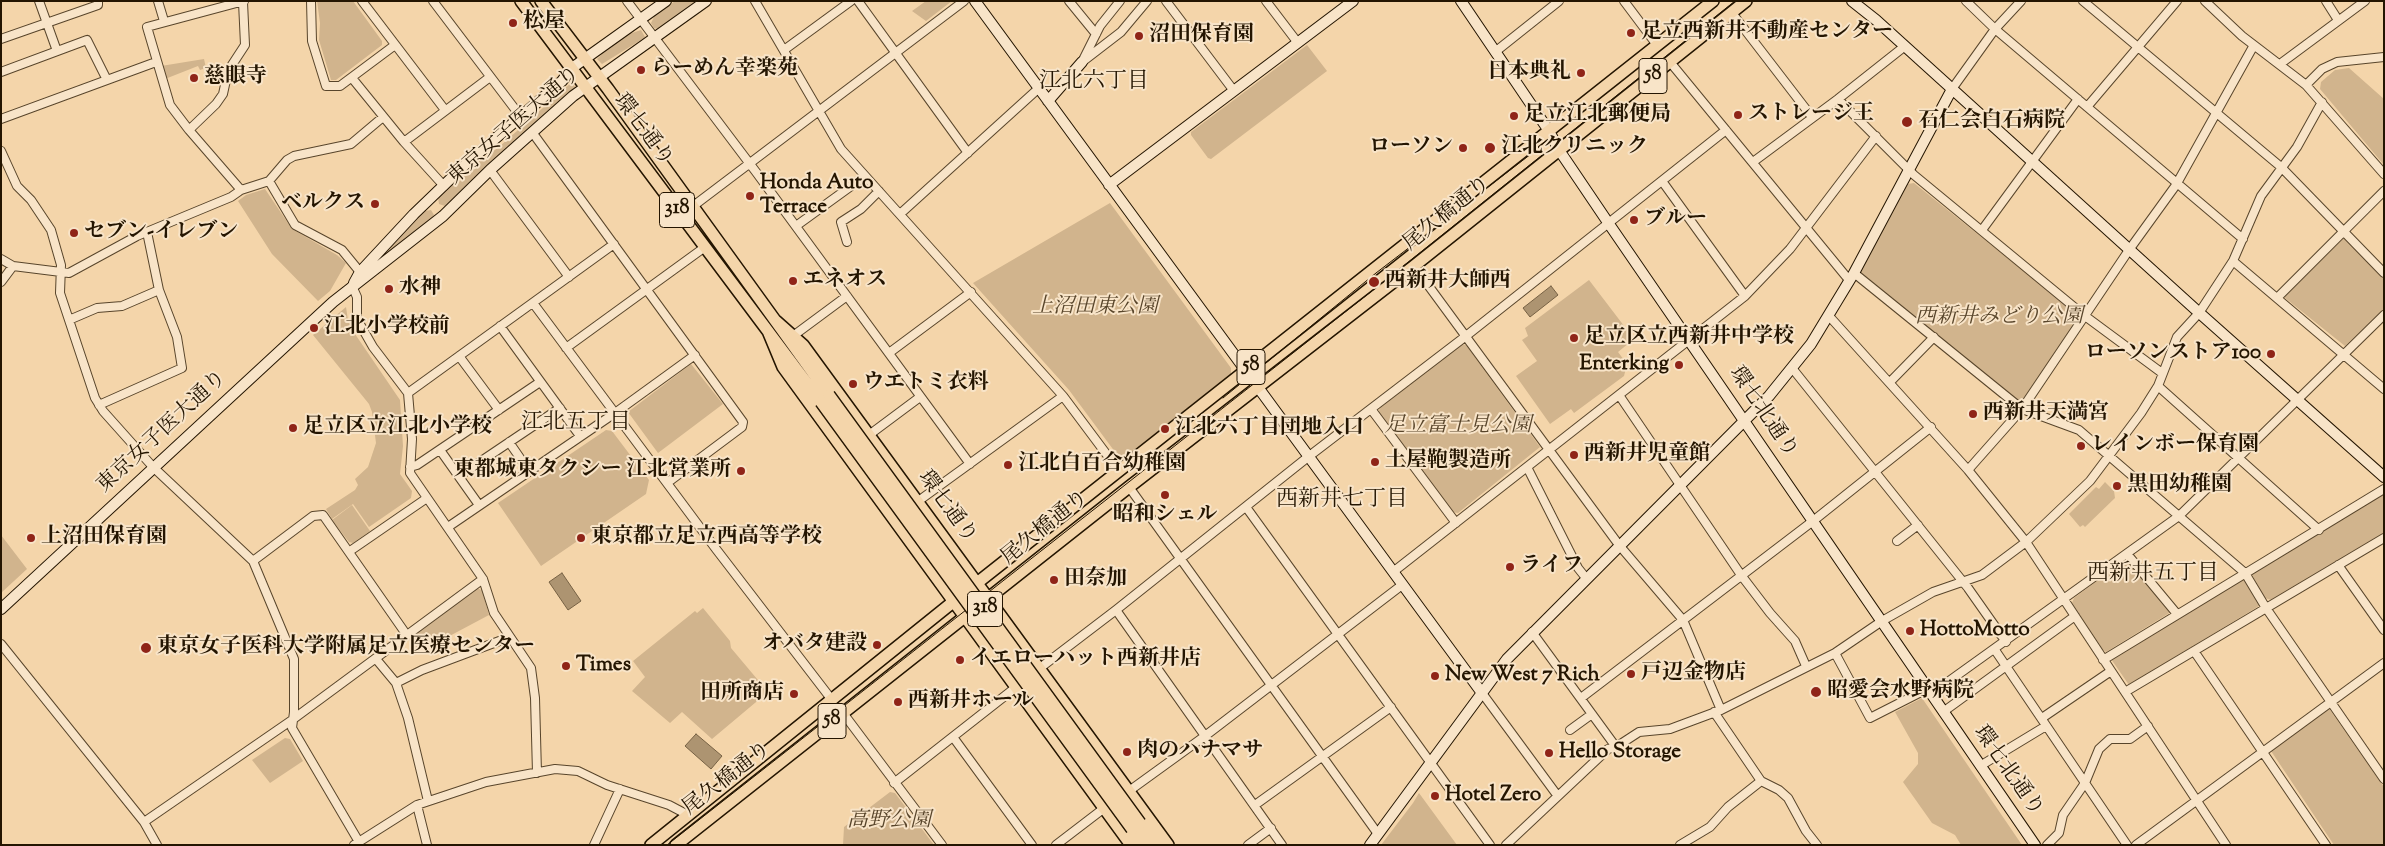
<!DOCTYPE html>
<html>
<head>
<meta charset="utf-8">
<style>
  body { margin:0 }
  #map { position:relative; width:2385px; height:846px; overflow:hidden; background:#f4d5aa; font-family:"Sorts Mill Goudy",serif }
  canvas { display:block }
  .frame { position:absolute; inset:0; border:2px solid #241501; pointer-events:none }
</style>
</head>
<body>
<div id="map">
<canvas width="2385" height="846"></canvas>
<div class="frame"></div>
</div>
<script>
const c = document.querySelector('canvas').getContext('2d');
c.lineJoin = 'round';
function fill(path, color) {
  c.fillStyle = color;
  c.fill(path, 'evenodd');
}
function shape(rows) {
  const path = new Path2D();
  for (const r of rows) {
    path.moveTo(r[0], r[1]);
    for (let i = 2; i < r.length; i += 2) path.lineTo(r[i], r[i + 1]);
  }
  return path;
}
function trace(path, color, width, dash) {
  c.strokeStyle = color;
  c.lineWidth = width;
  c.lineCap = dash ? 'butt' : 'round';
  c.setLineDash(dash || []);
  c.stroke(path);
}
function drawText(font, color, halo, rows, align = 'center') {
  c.font = font + ' "Sorts Mill Goudy","Noto Serif JP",serif';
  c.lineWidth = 4;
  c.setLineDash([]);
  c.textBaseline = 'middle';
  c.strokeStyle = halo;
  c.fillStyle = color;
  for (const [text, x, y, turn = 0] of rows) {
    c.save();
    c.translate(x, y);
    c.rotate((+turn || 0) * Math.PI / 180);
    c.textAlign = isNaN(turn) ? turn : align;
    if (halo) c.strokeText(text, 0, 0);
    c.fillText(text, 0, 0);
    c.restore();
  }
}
const green = shape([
  [317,1,353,1,382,41,382,45,336,80,331,80,319,40,320,23],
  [675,1,701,1,662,30,654,28,651,23,654,17],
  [926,1,952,1,926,21,912,11],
  [641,30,645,37,641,40,602,64,597,59,609,47,629,34],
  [1307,45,1327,71,1211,159,1208,158,1191,135,1191,132],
  [204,59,206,68,200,70,198,66,165,79,161,66],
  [2349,68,2384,99,2384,165,2320,89,2321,82,2335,70],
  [572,82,575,87,445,206,439,204,438,197,468,169,499,147],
  [1914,183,2081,317,2021,403,1859,272,1908,184],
  [265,189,292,229,337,255,346,263,330,291,318,301,272,254,238,201,246,195],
  [1110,203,1231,368,1231,374,1121,460,1069,390,973,283],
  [431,210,434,215,430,222,372,266,414,220,425,211],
  [2340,239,2345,239,2384,279,2384,309,2345,346,2285,298,2285,294],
  [1589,280,1634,339,1618,352,1627,364,1624,376,1574,413,1571,409,1550,424,1516,376,1537,361,1522,340,1528,336,1525,328],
  [346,307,348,320,355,334,400,400,403,446,400,474,412,491,411,498,369,527,353,504,332,519,326,509,355,490,358,485,355,479,368,467,376,443,372,412,369,404,313,335],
  [1461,344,1466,345,1540,447,1458,513,1452,512,1378,413,1380,408],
  [691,364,723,404,658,453,628,412],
  [606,430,612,431,649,480,646,494,541,566,498,503],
  [2105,482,2114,491,2115,498,2085,527,2083,525,2080,527,2069,514,2096,487,2099,489],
  [2384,493,2384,534,2271,600,2265,598,2251,573],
  [352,505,370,531,353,543,349,542,332,520],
  [1,535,27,569,1,593],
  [2124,561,2129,562,2171,612,2106,652,2102,649,2072,603,2074,598],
  [2241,580,2246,581,2259,602,2259,606,2129,685,2111,659],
  [476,588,482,590,489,615,442,640,415,649,407,638],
  [703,608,730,641,731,648,768,692,712,739,682,712,670,723,632,691,645,677,633,661,695,611,697,613],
  [1922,698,2022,845,1961,845,1955,835,1932,823,1903,782,1918,764,1918,753,1895,712],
  [2328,707,2384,787,2384,843,2381,845,2334,845,2271,751],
  [285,738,290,739,303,761,270,783,252,760],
  [890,792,895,793,934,845,843,845,844,827],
  [1419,793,1457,845,1381,845,1413,803]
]);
const water = shape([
  [1551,286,1558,295,1530,317,1523,308,1551,286],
  [562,573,581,601,568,610,549,582,562,573],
  [696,734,722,756,711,769,685,746,696,734]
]);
const street = shape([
  [39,1,57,51],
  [158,1,164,21],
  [311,1,312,41,326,86,340,86,395,45],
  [362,1,445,110],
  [433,1,521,117],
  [627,1,756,172,970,464],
  [755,1,841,149,1063,396,1119,471],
  [858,1,968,153],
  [1069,1,1096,34],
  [1166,1,1234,91],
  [1266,1,1298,43],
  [1624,1,1657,45],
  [1966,1,1995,29,2243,239],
  [2083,1,2281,167,2384,273],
  [2205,1,2242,36,2306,85,2384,174],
  [2326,1,2338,20],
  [1732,13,1812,117],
  [1,39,98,5,98,1],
  [784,50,851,1],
  [1495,52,1559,1],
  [1083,60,1100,26,1120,1],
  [1082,62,1121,32,1147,1],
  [1670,62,1849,280],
  [2280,64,2365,1],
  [1,72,87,40,107,80],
  [352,78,404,142,444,186],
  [2306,85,2322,69,2337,62,2384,57],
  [1952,89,1995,29,2021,1],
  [1838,99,1914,175,2085,316,2162,373],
  [2087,107,2177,1],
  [1,119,156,62],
  [189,130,216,104,223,94,228,71,245,45,243,2],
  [532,132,743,422,742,427,667,483],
  [404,142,490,77],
  [1,151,17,186,31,200,51,230,61,265,60,293,95,398,103,411,153,467,253,561,294,659,294,712,292,728,359,842],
  [1753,162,1838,99,1905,46],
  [490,170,569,277],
  [269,181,295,225,342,250,360,272],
  [1662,181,1745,296],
  [241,190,189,130,170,105,147,27,244,1],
  [692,207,964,1],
  [900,214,1039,88],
  [796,226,865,176],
  [1982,230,2078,99],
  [847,242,841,222,861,209,879,191],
  [1,259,13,266],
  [2233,261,2384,389],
  [1414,266,1619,545,1683,620,1721,710],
  [1854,273,2022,409,2079,430,2245,573,2266,608,2384,779],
  [1,282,13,266,69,273,137,236,231,197,241,190,269,181,287,160,294,156,351,144,383,117],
  [352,286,357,297,357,319,373,347,408,393,412,439,410,473,483,579,494,613,531,668,535,698,537,773],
  [2277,298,2384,191],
  [533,303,716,549,832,700],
  [1829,316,1968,470,2026,542,2226,845],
  [69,320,97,308,122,306,159,290],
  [500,326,580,436],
  [793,336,847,296],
  [566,348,705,247],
  [889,353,971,292],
  [459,356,499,410],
  [1792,368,1968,588,2006,642],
  [1890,382,1934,337],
  [2158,386,2319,530],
  [408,393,614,244],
  [1619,395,1741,575,1770,613,1795,641,1806,666],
  [99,405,182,368,177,337,159,290,147,232],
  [1371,409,1456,523],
  [869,435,920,397],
  [509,442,529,471],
  [440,450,479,505],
  [410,467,417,465,540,382],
  [1527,467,1578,568,1586,578],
  [1968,470,2022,409,2129,250,2176,185,2254,45],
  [459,476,560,408],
  [1129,487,1378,834],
  [917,502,1063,396],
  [1246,507,1490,845],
  [448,527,615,413,695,355],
  [1897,541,1918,525],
  [350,551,427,498],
  [2128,555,2177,614],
  [253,561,313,516,323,515,406,634],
  [2338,565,2384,630],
  [1393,572,1745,296,1790,249,1876,136],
  [1116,610,1282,845],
  [1532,632,1616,747],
  [1,644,144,822,157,845],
  [1995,650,2127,845],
  [2194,651,2326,845],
  [1835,653,1870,718,1927,689],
  [376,659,396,683,408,718,428,801],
  [2103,660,2384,489],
  [1040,668,1116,610,1308,457,1466,336,1726,130],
  [396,683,422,670,510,637],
  [2125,692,2384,538],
  [1482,693,1557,795],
  [1931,694,2179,516,2384,315],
  [1581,698,1813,521,1931,427],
  [1714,712,1761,781,1779,790,1788,798,1806,831,1817,845],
  [1943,712,2075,616],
  [843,713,942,845],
  [2042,718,2111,671],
  [1570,730,1592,714],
  [953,737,1032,845],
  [1980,766,2046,726],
  [894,783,1015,688],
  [1129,791,1205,736,1402,585],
  [417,805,427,845],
  [1255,805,1391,707],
  [144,822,292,720,483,579],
  [354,845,417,805,486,782,555,769,578,771,607,785,669,805,688,815],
  [594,845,620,789],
  [1056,845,1103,809],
  [1248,845,1271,828],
  [1506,845,1608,749,1616,747,1639,732,1670,729,1721,710,1835,653,1882,621,1933,592,1982,575,2026,542,2090,481,2141,413,2158,386,2177,337,2199,313,2233,261,2261,196,2297,147,2322,102],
  [1680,845,1710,827,1728,807,1761,781],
  [2047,845,2059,833,2063,815,2085,783,2099,749,2110,739,2130,739,2148,726],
  [2136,845,2384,663]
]);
const secondary = shape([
  [975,1,1482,693],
  [1461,1,1549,131,1559,150,1609,224,2035,845],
  [1852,1,1876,20,2195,309,2384,477],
  [1048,101,1082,62],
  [1109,185,1353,1],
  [354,283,360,272,414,214,468,162,562,81,572,68,666,1],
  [1,609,333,302,443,216,490,170,573,96,706,1],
  [1370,845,1507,659,1769,396,1811,344,1854,273,1952,89]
]);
const primary = shape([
  [521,1,821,402],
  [541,1,608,89,829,395],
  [776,321,803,345,1168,845],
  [768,331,783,367,1131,845],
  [1140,823,1156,845],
  [1132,829,1143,845],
  [651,845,953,602,1713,1],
  [676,845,1129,487,1414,266,1746,1]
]);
const tram = shape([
  [1223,398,1376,273,1531,154],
  [667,845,1382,283,1735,1]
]);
const primaryBridge = shape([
  [829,395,1140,823],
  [821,402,1132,829]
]);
const markers = [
  [513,23,5,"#8f2418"],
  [1631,33,5,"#8f2418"],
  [1139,36,5,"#8f2418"],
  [641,70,5,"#8f2418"],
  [1581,73,5,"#8f2418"],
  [194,78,5,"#8f2418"],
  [1738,115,5,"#8f2418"],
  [1514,116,5,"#8f2418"],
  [1907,122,6,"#8f2418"],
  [1463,148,5,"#8f2418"],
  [1490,148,6,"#8f2418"],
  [750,196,5,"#8f2418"],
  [375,204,5,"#8f2418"],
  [1634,220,5,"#8f2418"],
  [74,233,5,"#8f2418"],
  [793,281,5,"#8f2418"],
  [1374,282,6,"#8f2418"],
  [389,289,5,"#8f2418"],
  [314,328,5,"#8f2418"],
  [1574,338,5,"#8f2418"],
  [2271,354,5,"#8f2418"],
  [1679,365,5,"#8f2418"],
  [853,384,5,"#8f2418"],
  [1973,414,5,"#8f2418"],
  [293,428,5,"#8f2418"],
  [1165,429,5,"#8f2418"],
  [2081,446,5,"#8f2418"],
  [1574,455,5,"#8f2418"],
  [1375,462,5,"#8f2418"],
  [1008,465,5,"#8f2418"],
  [741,471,5,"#8f2418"],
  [2117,486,5,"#8f2418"],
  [1165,495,5,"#8f2418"],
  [31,538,5,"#8f2418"],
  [581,538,5,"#8f2418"],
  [1510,567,5,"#8f2418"],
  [1054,580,5,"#8f2418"],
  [1910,631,5,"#8f2418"],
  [877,645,5,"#8f2418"],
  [146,648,6,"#8f2418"],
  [960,660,5,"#8f2418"],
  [566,666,5,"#8f2418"],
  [1631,674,5,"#8f2418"],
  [1435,676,5,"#8f2418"],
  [1816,692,6,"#8f2418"],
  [794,694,5,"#8f2418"],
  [898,702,5,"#8f2418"],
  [1127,752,5,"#8f2418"],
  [1549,753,5,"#8f2418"],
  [1435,796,5,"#8f2418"]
];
const shields = [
  [1653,76,28],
  [677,210,35],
  [1251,367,28],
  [985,609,35],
  [832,721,28]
];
const shieldNames = [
  ["58",1653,76],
  ["318",677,210],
  ["58",1251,367],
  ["318",985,609],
  ["58",832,721]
];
const poiNames = [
  ["松屋",523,23],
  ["足立西新井不動産センター",1641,33],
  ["沼田保育園",1149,36],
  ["らーめん幸楽苑",651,70],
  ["日本典礼",1571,73,"right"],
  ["慈眼寺",204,78],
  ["ストレージ王",1748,115],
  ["足立江北郵便局",1524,116],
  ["石仁会白石病院",1918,122],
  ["ローソン",1453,148,"right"],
  ["江北クリニック",1501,148],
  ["Honda Auto",760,184],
  ["Terrace",760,208],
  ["ベルクス",365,204,"right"],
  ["ブルー",1644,220],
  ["セブン-イレブン",84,233],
  ["エネオス",803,281],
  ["西新井大師西",1385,282],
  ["水神",399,289],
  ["江北小学校前",324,328],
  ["足立区立西新井中学校",1584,338],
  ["ローソンストア100",2261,354,"right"],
  ["Enterking",1669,365,"right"],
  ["ウエトミ衣料",863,384],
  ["西新井天満宮",1983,414],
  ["足立区立江北小学校",303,428],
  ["江北六丁目団地入口",1175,429],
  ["レインボー保育園",2091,446],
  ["西新井児童館",1584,455],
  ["土屋鞄製造所",1385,462],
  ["江北白百合幼稚園",1018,465],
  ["東都城東タクシー 江北営業所",731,471,"right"],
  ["黒田幼稚園",2127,486],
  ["昭和シェル",1165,516,"center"],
  ["上沼田保育園",41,538],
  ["東京都立足立西高等学校",591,538],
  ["ライフ",1520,567],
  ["田奈加",1064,580],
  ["HottoMotto",1920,631],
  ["オバタ建設",867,645,"right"],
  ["東京女子医科大学附属足立医療センター",157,648],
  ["イエローハット西新井店",970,660],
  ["Times",576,666],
  ["戸辺金物店",1641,674],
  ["New West 7 Rich",1445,676],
  ["昭愛会水野病院",1827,692],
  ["田所商店",784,694,"right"],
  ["西新井ホール",908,702],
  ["肉のハナマサ",1137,752],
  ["Hello Storage",1559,753],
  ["Hotel Zero",1445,796]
];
const streetNames = [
  ["東京女子医大通り",515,127,-41],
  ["環七通り",642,131,53],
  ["尾久橋通り",1448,215,-39],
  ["環七北通り",1762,413,56],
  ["東京女子医大通り",163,433,-43],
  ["環七通り",946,508,54],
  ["尾久橋通り",1046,529,-39],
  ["環七北通り",2007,772,55],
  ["尾久橋通り",728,780,-38]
];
const parkNames = [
  ["上沼田東公園",1095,308],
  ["西新井みどり公園",1999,318],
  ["足立富士見公園",1458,427],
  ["高野公園",889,822]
];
const neighbourhoodNames = [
  ["江北六丁目",1094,83],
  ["江北五丁目",576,424],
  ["西新井七丁目",1342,501],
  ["西新井五丁目",2153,575]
];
fill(green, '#d1b48d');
fill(water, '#ad9471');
trace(water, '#766144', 1);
trace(street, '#58452b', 10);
trace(secondary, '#241501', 12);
trace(primary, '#241501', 14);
trace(street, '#f8e4c8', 8);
trace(secondary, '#f8e4c8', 10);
trace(primary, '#f4d5aa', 11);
trace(tram, '#241501', 1);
trace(primaryBridge, '#241501', 14, []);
trace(primaryBridge, '#f4d5aa', 11);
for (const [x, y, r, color] of markers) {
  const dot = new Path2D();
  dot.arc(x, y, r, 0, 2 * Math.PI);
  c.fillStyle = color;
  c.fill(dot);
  trace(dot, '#f8e4c8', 2);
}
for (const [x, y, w] of shields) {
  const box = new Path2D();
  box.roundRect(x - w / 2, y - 17.5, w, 35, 4);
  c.fillStyle = '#f8e4c8';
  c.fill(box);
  trace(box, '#241501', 1);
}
drawText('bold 20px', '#241501', null, shieldNames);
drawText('bold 21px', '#241501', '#f8e4c8', poiNames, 'left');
drawText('21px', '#241501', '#f8e4c8', streetNames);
drawText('italic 21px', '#58452b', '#f8e4c8', parkNames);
drawText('22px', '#241501', '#f8e4c8', neighbourhoodNames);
</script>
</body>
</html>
